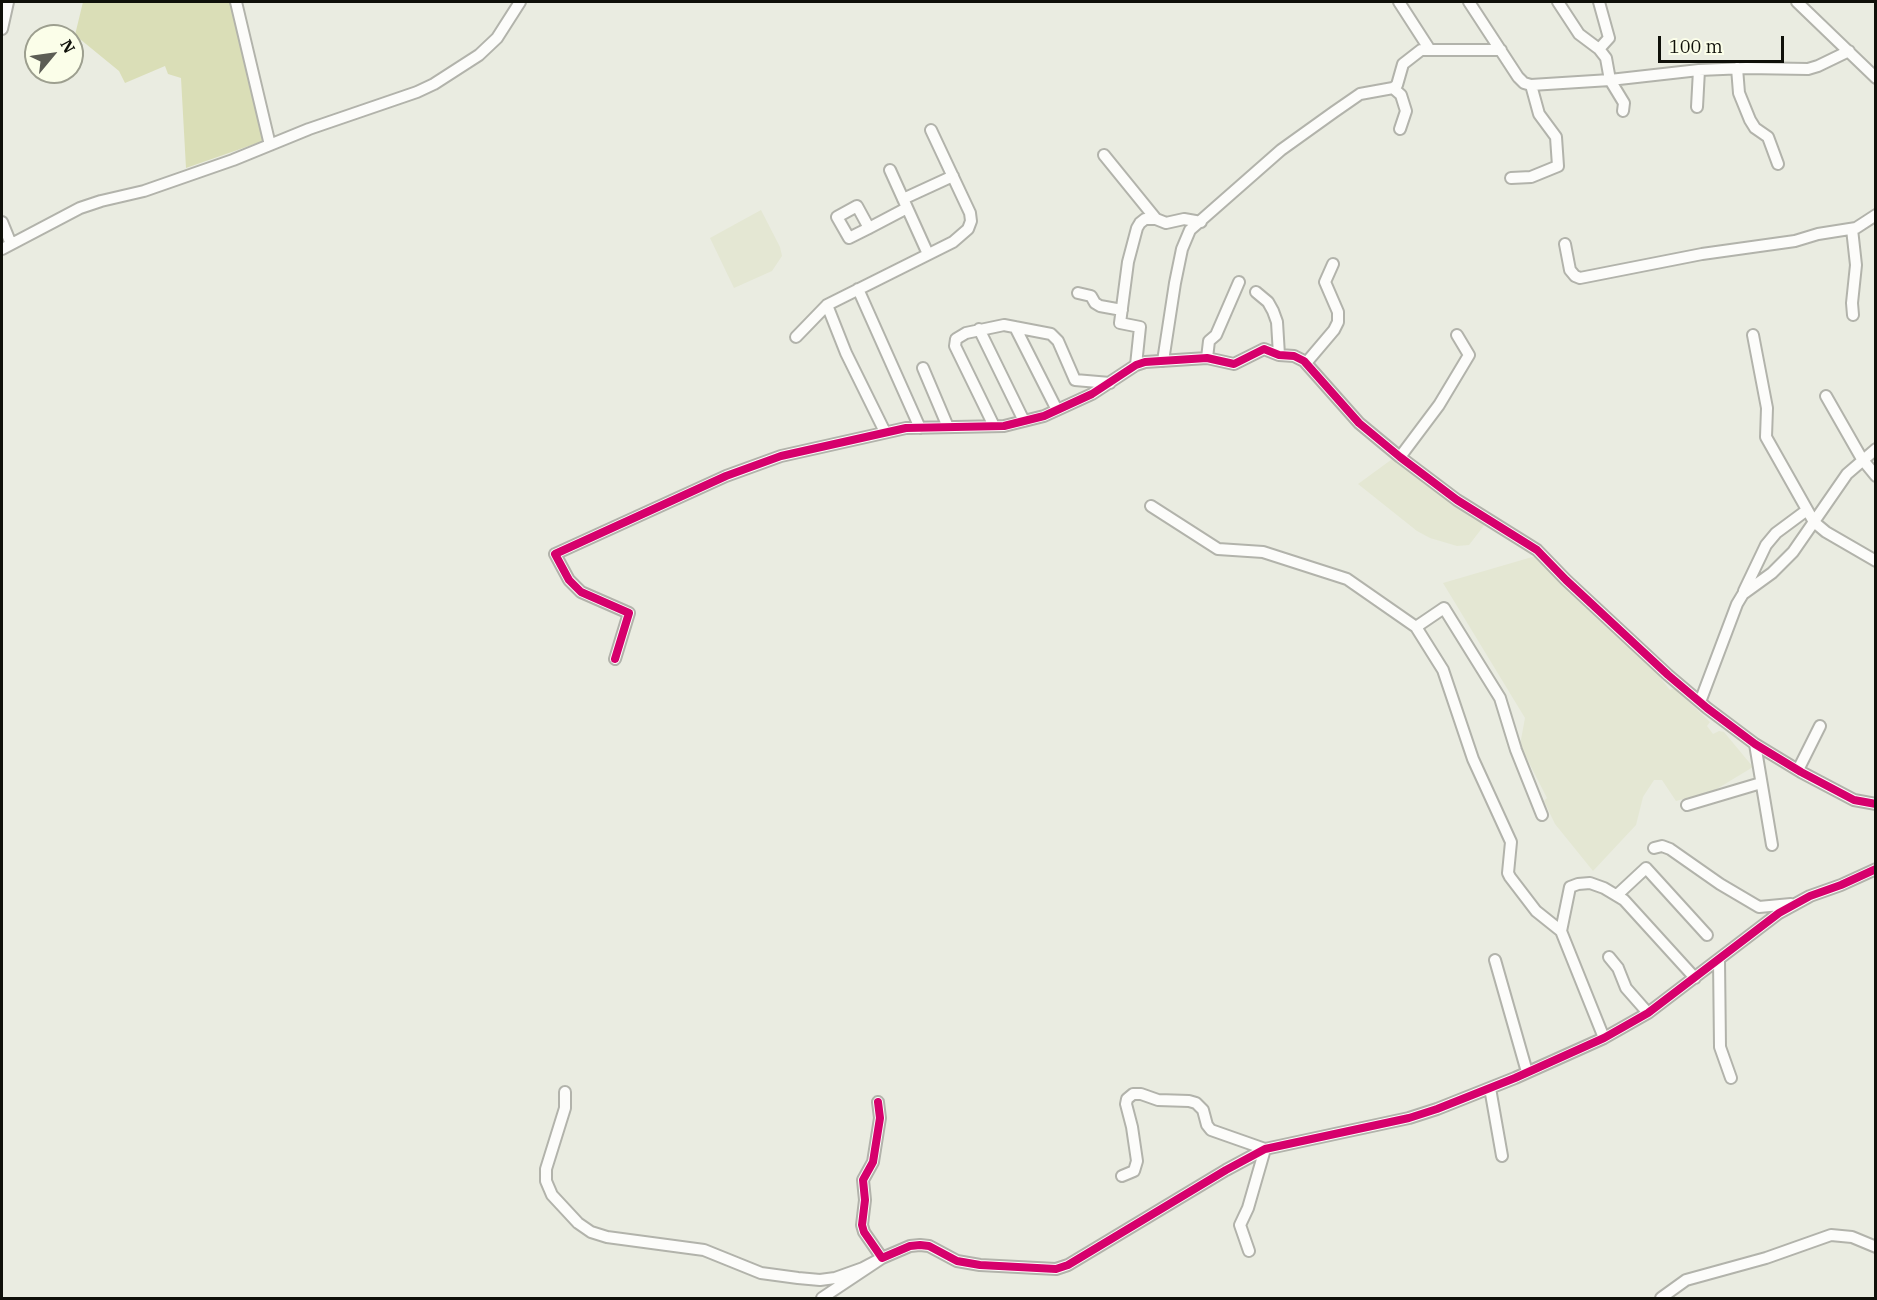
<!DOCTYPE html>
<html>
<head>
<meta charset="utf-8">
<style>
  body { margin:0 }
  #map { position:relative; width:1877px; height:1300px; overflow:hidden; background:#eaece1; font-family:"IBM Plex Serif",serif }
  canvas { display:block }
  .frame { position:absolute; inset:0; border:3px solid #0f1009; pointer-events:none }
  .north { position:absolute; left:24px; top:24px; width:60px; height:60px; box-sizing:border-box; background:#fbfee9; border:2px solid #9d9f8f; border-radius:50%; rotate:61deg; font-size:16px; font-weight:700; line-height:24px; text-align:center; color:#0f1009 }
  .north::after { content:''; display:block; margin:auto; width:21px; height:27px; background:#5c5d55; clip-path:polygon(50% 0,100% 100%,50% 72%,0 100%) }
  .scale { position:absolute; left:1658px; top:36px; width:126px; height:27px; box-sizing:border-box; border:3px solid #0f1009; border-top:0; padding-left:8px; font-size:18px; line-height:21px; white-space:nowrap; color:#0f1009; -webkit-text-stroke:4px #fbfee9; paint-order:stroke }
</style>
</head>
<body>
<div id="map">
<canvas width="1877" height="1300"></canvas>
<div class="frame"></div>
<div class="north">N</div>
<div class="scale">100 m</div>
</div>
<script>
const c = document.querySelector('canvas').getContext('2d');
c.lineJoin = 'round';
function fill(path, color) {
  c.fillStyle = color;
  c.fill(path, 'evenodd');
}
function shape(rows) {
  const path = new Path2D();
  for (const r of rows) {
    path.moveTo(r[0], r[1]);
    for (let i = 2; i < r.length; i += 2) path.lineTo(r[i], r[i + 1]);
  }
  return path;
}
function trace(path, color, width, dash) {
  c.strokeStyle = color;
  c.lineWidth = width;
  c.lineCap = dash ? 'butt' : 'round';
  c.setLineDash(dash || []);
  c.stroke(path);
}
const built = shape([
  [761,210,780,247,782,256,772,271,734,288,710,238],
  [1395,457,1486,523,1469,545,1457,546,1430,538,1417,531,1358,484],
  [1539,555,1663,675,1662,680,1670,690,1674,688,1710,722,1707,726,1713,734,1719,731,1724,732,1753,767,1715,790,1676,801,1662,780,1654,780,1643,797,1636,825,1593,871,1555,824,1544,801,1547,798,1520,745,1525,718,1443,583]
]);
const green = shape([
  [83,2,232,2,266,140,186,168,181,78,168,74,165,66,125,83,119,71,75,35]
]);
const minor = shape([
  [236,2,270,145],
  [1399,2,1430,50],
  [1469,2,1518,77,1524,83,1531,85,1610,80,1699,70,1746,68,1808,69,1818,66,1849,51],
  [1558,2,1579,34,1599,49,1606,58,1610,80,1624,103,1623,111],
  [1599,2,1609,38,1599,49],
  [1797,2,1876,78],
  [2,29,8,2],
  [1737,68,1739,93,1750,120,1755,128,1768,137,1778,164],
  [1393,88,1401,95,1406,111,1400,129],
  [1697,107,1699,70],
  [1104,155,1156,219],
  [890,170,928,254],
  [1511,178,1531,177,1558,166,1556,137,1539,114,1531,85],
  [903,199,953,176],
  [2,222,11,244],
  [869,228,857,206,837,217,849,238,869,228,907,208],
  [1852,229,1856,265,1852,303,1853,315],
  [1565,244,1570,270,1575,276,1580,278,1702,254,1795,241,1818,234,1856,228,1876,215],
  [2,249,80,208,101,201,144,191,233,160,309,129,417,92,434,84,479,55,497,38,520,2],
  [858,289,920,428],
  [1256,292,1268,302,1273,311,1277,322,1279,355],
  [1078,293,1091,296,1095,303,1100,306,1122,310],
  [827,305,846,353,885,432],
  [1015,327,1057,410],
  [979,329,1024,421],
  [1753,335,1767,408,1766,437,1814,522,1826,532,1876,561],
  [796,337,827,305,953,242,968,229,971,221,970,213,931,130],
  [1207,358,1209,341,1216,335,1239,282],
  [1163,361,1175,283,1182,249,1190,230,1281,150,1334,112,1360,94,1393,88,1397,85,1403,64,1421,50,1501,50],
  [1306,363,1334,330,1338,322,1338,312,1325,282,1333,264],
  [1136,365,1140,327,1120,323,1128,262,1137,228,1140,223,1145,219,1156,219,1166,223,1184,219,1201,222],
  [923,368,948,427],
  [1826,396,1862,459,1876,476],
  [994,426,955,346,956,339,966,333,1004,325,1051,334,1058,341,1075,380,1110,383],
  [1400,457,1439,405,1469,355,1457,335],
  [1151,506,1218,549,1263,552,1347,579,1416,627],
  [1744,591,1766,545,1776,533,1807,510],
  [615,659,629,613,581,592,569,580,555,554,726,476,781,456,906,428,1004,426,1044,416,1092,394,1136,365,1145,362,1207,358,1234,364,1264,349,1279,355,1294,356,1304,361,1359,423,1400,457,1457,500,1537,550,1566,580,1668,675,1707,708,1755,744,1801,772,1854,800,1876,804],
  [1700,702,1737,604,1743,594,1772,573,1793,552,1847,474,1876,449],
  [1755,744,1772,845],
  [1798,770,1820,726],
  [1687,805,1761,783],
  [1542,815,1516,750,1500,698,1444,608,1416,627,1443,670,1473,759,1511,842,1508,873,1510,877,1536,911,1561,931,1604,1038],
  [1654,848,1662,846,1670,849,1720,884,1759,907,1791,904],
  [1617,895,1646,868,1707,935],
  [1561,931,1570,887,1578,884,1590,883,1604,888,1624,900,1695,978],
  [1609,957,1618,968,1626,988,1648,1013],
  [1495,960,1527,1072],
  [1719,960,1720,1047,1731,1078],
  [1490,1088,1502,1156],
  [565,1092,565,1108,546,1169,546,1181,552,1195,578,1223,591,1232,607,1237,704,1250,761,1273,798,1278,820,1280,835,1278,863,1268,882,1258,822,1298],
  [878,1102,880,1118,873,1162,863,1180,865,1200,862,1225,864,1232,882,1258,910,1246,920,1245,929,1246,957,1261,980,1265,1056,1269,1068,1265,1226,1170,1265,1149,1409,1118,1437,1109,1515,1078,1604,1038,1648,1013,1779,913,1810,896,1841,885,1876,869],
  [1122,1176,1134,1171,1137,1161,1132,1127,1126,1104,1127,1099,1133,1094,1141,1094,1158,1100,1189,1101,1196,1103,1203,1110,1207,1125,1211,1130,1265,1149,1248,1208,1240,1225,1249,1251],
  [1661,1298,1686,1280,1766,1258,1831,1235,1852,1237,1876,1247]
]);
const cycleway = shape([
  [615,659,629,613,581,592,569,580,555,554,726,476,781,456,906,428,1004,426,1044,416,1092,394,1136,365,1145,362,1207,358,1234,364,1264,349,1279,355,1294,356,1304,361,1359,423,1400,457,1457,500,1537,550,1566,580,1668,675,1707,708,1755,744,1801,772,1854,800,1876,804],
  [878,1102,880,1118,873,1162,863,1180,865,1200,862,1225,864,1232,882,1258,910,1246,920,1245,929,1246,957,1261,980,1265,1056,1269,1068,1265,1226,1170,1265,1149,1409,1118,1437,1109,1515,1078,1604,1038,1648,1013,1779,913,1810,896,1841,885,1876,869]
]);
fill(built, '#e4e7d3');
fill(green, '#dadeb7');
trace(minor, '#b2b3ab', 14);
trace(minor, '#fcfcfa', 10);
trace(cycleway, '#d6006c', 8);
</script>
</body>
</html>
